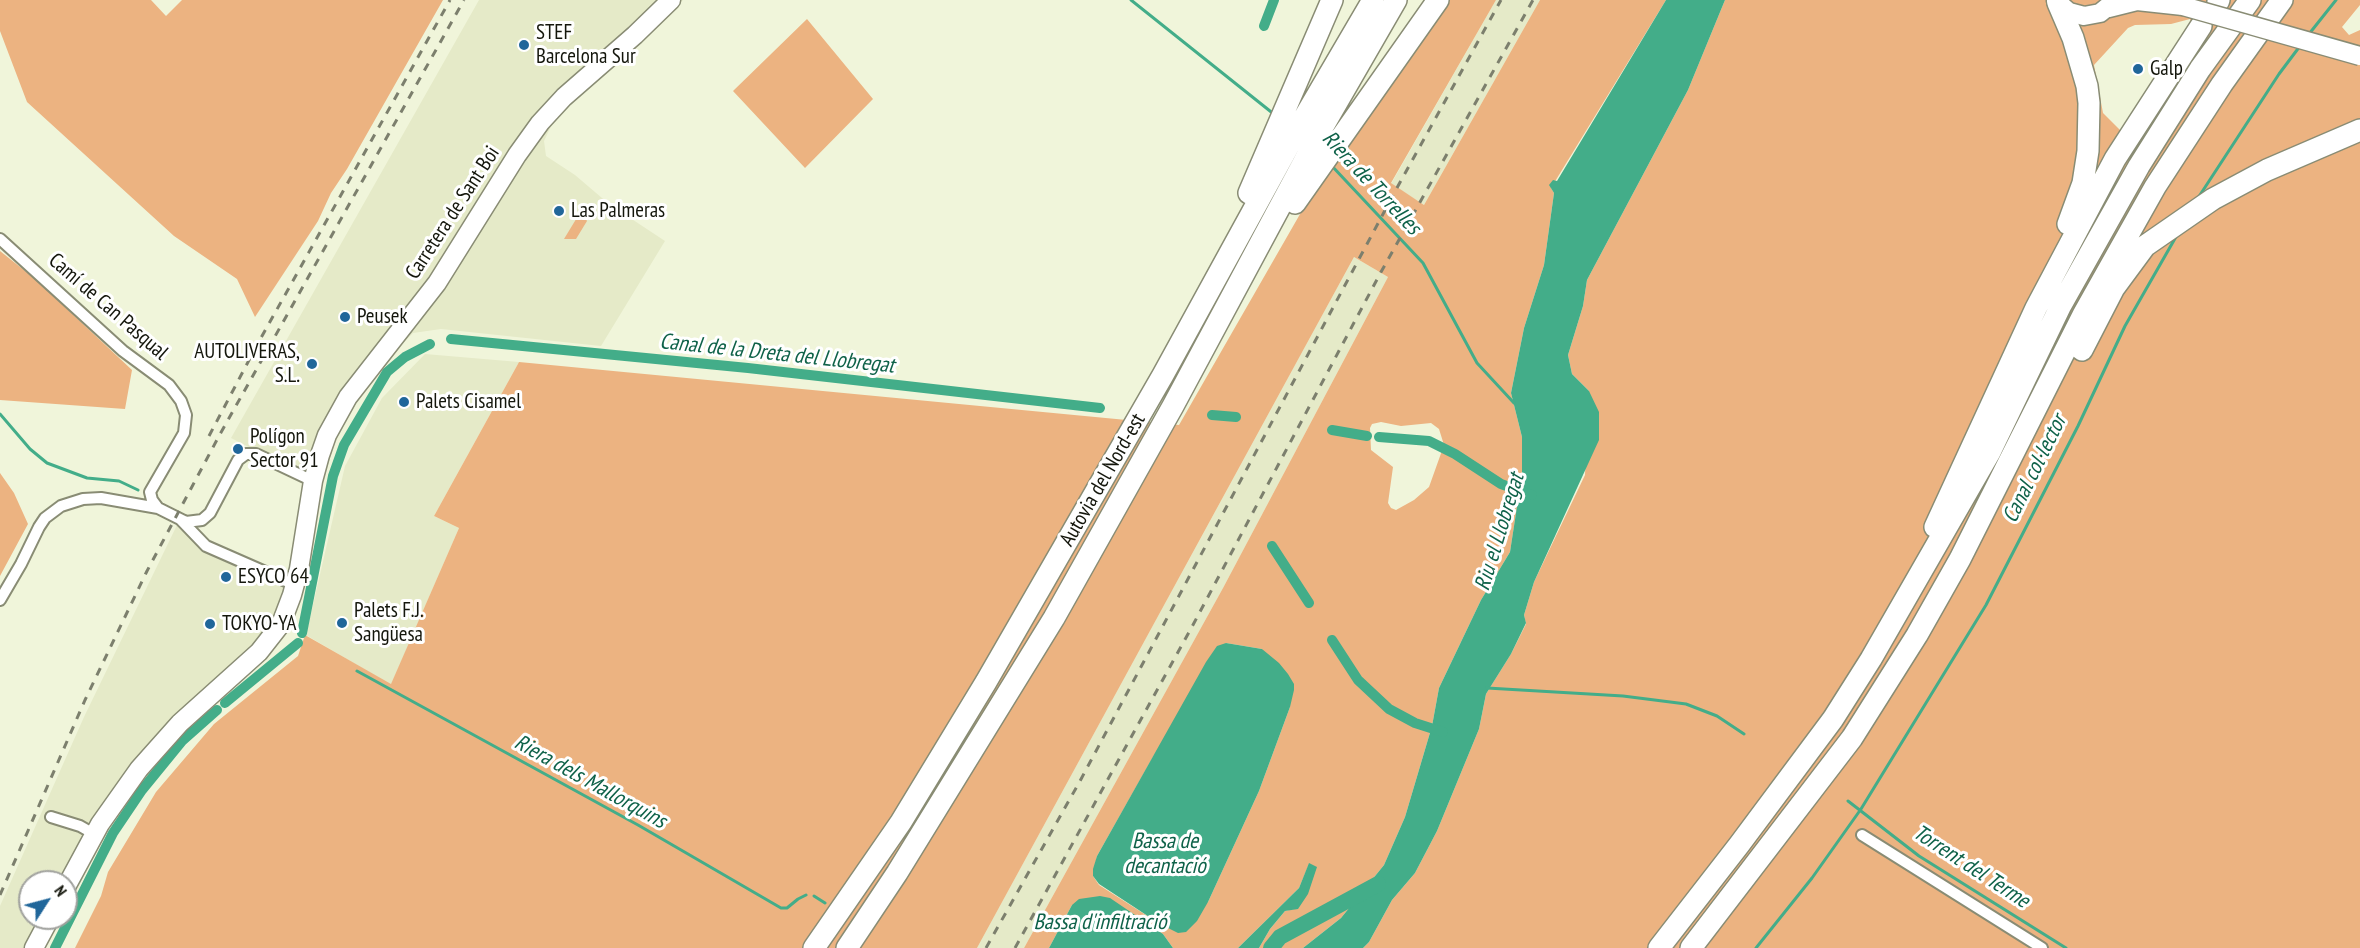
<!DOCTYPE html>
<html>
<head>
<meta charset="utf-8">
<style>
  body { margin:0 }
  #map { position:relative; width:2360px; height:948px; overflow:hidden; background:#f0f5da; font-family:"PT Sans Narrow",sans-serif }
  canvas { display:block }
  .north { position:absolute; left:18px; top:870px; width:60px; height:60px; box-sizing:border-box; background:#fff; border:2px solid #a1a29e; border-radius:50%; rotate:54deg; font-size:16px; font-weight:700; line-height:24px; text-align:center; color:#14160c }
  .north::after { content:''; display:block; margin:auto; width:21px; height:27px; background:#20669a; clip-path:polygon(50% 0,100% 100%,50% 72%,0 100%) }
</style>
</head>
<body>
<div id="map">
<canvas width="2360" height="948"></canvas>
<div class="north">N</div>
</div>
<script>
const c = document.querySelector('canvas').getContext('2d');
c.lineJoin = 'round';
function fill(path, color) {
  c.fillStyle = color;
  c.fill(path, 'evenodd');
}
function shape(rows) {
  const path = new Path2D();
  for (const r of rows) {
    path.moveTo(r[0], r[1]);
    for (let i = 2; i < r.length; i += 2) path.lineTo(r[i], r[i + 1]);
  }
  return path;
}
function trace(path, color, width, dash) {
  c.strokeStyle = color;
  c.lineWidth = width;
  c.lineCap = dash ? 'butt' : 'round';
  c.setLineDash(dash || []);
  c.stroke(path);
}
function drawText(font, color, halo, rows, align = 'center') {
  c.font = font + ' "PT Sans Narrow",sans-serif';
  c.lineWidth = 6;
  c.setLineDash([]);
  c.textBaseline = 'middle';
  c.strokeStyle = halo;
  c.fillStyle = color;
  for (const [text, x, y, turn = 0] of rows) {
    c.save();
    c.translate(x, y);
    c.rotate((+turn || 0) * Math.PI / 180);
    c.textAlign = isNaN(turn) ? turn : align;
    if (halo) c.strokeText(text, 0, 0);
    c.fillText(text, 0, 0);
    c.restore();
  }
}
const built = shape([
  [479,0,683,0,668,17,557,114,544,141,546,156,575,175,609,204,665,241,601,346,441,329,413,333,380,367,339,429,322,484,231,438],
  [1496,0,1540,0,1424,205,1391,184],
  [1354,257,1388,277,1223,588,1024,948,977,948],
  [425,354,519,362,434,516,459,528,391,685,306,635,345,466,382,398],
  [177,525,287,576,277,607,264,634,143,756,63,882,30,882,30,918,44,918,28,948,0,948,0,906,84,717]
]);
const green = shape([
  [0,0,151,0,166,16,182,0,443,0,347,169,331,193,318,221,255,317,237,279,174,236,27,102,0,31],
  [1443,0,1496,0,1391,183,1424,205,1540,0,1666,0,1551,188,1554,193,1544,265,1524,328,1511,393,1522,437,1522,475,1510,552,1481,600,1439,688,1432,726,1405,817,1384,865,1341,918,1303,948,1259,948,1270,929,1285,911,1298,908,1309,864,1299,888,1238,948,1173,948,1163,934,1072,905,1049,948,1024,948,1223,588,1388,277,1354,257,977,948,75,948,101,896,108,872,156,792,214,724,298,656,305,635,391,684,459,528,434,516,519,362,1179,425,1315,188],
  [1381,422,1401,426,1431,423,1439,429,1444,445,1429,487,1414,500,1396,510,1391,508,1388,503,1393,467,1371,450,1370,428,1372,424],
  [1226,643,1262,649,1290,707,1259,791,1208,902,1160,924,1099,885,1093,876,1097,856,1153,757],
  [1725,0,2360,0,2360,5,2342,27,2349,35,2360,30,2360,948,1363,948,1369,942,1392,900,1415,873,1437,831,1479,729,1486,694,1511,654,1526,624,1524,615,1534,582,1585,475,1589,391,1572,374,1568,355,1583,306,1587,280,1688,90],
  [2190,19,2193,31,2123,133,2103,113,2094,65,2128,28,2135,25,2171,24],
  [807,19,873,99,805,168,733,91],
  [581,211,587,221,576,239,564,239],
  [0,251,34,278,132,370,125,409,0,400],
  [0,473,14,493,28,524,0,576]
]);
const water = shape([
  [1666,0,1725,0,1688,90,1587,280,1583,306,1568,355,1572,374,1589,391,1599,412,1599,440,1534,582,1524,615,1526,623,1511,654,1486,694,1479,729,1437,831,1415,873,1392,900,1369,942,1363,948,1303,948,1341,918,1384,865,1405,817,1432,726,1439,688,1481,600,1510,552,1522,474,1522,437,1511,393,1524,328,1544,265,1554,193,1549,185,1553,180,1557,181],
  [1226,643,1262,649,1279,663,1288,674,1294,684,1294,690,1290,707,1259,791,1208,902,1197,921,1186,932,1178,933,1160,924,1099,884,1093,876,1093,869,1097,856,1206,662,1217,646],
  [1309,863,1317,867,1308,894,1298,909,1285,911,1270,929,1259,948,1238,948,1299,888],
  [1100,896,1110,898,1163,934,1173,948,1049,948,1072,905,1079,899]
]);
const stream = shape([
  [1131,0,1275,115],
  [2309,34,2336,0],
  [1331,165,1423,263,1477,363,1514,403],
  [2198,198,2279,74,2300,46],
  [0,414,30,449,47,463,87,478,119,481,138,490],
  [357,671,638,825,781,908,787,908,798,899,806,895],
  [1487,688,1623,696,1686,704,1717,716,1744,734],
  [1848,801,1919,856,2066,948],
  [814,896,825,903],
  [1756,948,1812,878,1861,809,1986,605,2078,426,2125,326,2177,235]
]);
const canal = shape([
  [1264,26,1274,0],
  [451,339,748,368,1100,408],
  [1212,415,1236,417],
  [1332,430,1367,436],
  [1379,437,1429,441,1455,454,1501,484,1532,495],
  [1272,546,1309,603],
  [302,633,333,476,344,445,387,372,405,357,430,344],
  [1332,640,1358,680,1389,709,1415,723,1443,732],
  [225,703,298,643],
  [55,948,113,833,142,790,182,741,217,710]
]);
const river = shape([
  [1271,948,1280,937,1378,884]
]);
const street = shape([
  [0,239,123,351,169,385,181,401,186,415,184,433,150,492,152,500,158,508,186,522,202,520,210,513,238,460,246,454,256,454,313,481],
  [181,520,206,546,295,585],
  [0,600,21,564,39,527,45,518,61,506,83,499,101,498,158,508],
  [51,817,80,826,94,834],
  [1862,835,2042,948]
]);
const primary = shape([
  [2056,1,2069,12,2084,16,2100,13,2116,0],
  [2109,8,2137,1,2183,6],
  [66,887,100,824,139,769,180,723,259,652,281,624,292,595,299,569,313,481,320,455,327,435,348,397,437,283,517,155,540,123,564,97,635,35,671,0],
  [34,948,50,918]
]);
const highway = shape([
  [2218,2,2219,0],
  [2058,3,2073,38,2087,86,2089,103,2088,151,2083,183,2068,224],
  [1249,193,1332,0],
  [1295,203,1438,0],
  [2082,350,2114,288,2145,246,2213,199,2267,170,2360,130],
  [1935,527,2036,308,2115,159,2201,26],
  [814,948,901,822,986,682,1163,375,1305,116,1373,0],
  [847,948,897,873,1054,618,1173,406,1321,130,1396,0],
  [1659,948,1739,845,1833,719,1871,659,1990,452,2061,305,2139,166,2200,69,2250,0],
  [1691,948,1852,738,1917,635,1960,559,2083,315,2155,187,2222,84,2282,0]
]);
const rail = shape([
  [209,436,257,345,450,0],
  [0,895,85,700,147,571,219,436,464,0],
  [986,948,1080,781,1398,186,1501,0],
  [1015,948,1194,623,1381,272,1533,0]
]);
const primaryBridge = shape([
  [2183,6,2360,56]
]);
const markers = [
  [524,45,6,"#20669a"],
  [2138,69,6,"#20669a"],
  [559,211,6,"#20669a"],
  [345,317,6,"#20669a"],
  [312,364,6,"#20669a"],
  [404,402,6,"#20669a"],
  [238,449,6,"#20669a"],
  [226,577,6,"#20669a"],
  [342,623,6,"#20669a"],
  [210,624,6,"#20669a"]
];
const poiNames = [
  ["STEF",536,33],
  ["Barcelona Sur",536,57],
  ["Galp",2150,69],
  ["Las Palmeras",571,211],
  ["Peusek",357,317],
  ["AUTOLIVERAS,",300,352,"right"],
  ["S.L.",300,376,"right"],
  ["Palets Cisamel",416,402],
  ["Polígon",250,437],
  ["Sector 91",250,461],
  ["ESYCO 64",238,577],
  ["Palets F.J.",354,611],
  ["Sangüesa",354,635],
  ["TOKYO-YA",222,624]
];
const streetNames = [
  ["Carretera de Sant Boi",453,213,-57],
  ["Camí de Can Pasqual",108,307,41],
  ["Autovia del Nord-est",1103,480,-60]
];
const waterNames = [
  ["Riera de Torrelles",1371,183,47],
  ["Canal de la Dreta del Llobregat",777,354,6],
  ["Canal col·lector",2035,469,-64],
  ["Riu el Llobregat",1500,532,-73],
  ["Riera dels Mallorquins",590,782,29],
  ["Bassa de",1165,842],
  ["decantació",1165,867],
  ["Torrent del Terme",1971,867,33],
  ["Bassa d'infiltració",1100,923]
];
fill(built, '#e5eac8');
fill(green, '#ecb381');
fill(water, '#43ad89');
trace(stream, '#43ad89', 3);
trace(canal, '#43ad89', 10);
trace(river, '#43ad89', 16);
trace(street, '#898c74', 14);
trace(primary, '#898c74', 21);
trace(highway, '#898c74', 24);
trace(street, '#fff', 10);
trace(primary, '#fff', 18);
trace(highway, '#fff', 21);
trace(rail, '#7c7f6d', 3, [8, 8]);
trace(primaryBridge, '#898c74', 21, []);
trace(primaryBridge, '#fff', 18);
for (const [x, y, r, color] of markers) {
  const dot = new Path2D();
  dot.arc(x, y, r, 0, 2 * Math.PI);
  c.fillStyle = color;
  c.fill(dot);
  trace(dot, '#fff', 2);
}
drawText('21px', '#14160c', '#fff', poiNames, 'left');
drawText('21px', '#14160c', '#fff', streetNames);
drawText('italic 22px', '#0f6249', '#fff', waterNames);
</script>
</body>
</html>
